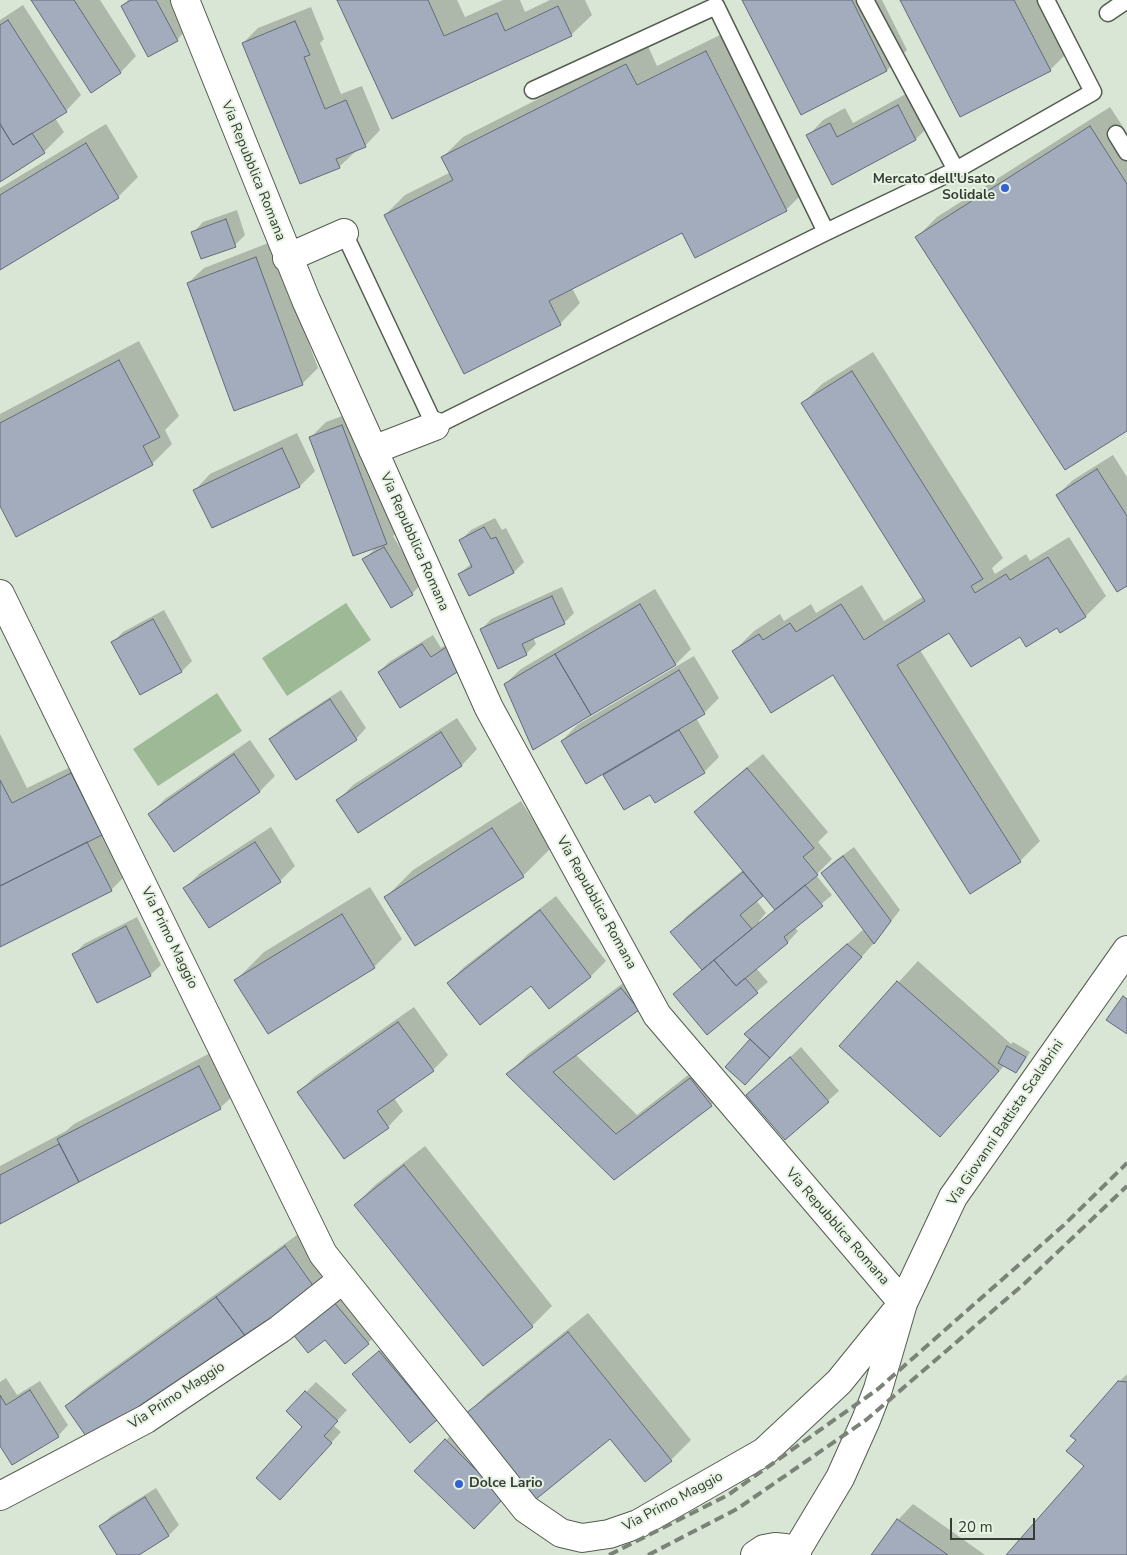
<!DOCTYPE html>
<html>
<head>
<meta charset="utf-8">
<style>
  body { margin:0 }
  #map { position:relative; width:1127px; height:1555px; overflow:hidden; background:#d9e6d5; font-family:"Nunito Sans",sans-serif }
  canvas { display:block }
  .scale { position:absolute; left:950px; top:1518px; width:85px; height:22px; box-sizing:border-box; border:2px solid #373c35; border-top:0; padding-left:6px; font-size:15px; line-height:18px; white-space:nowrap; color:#373c35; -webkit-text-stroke:4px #e6f3e2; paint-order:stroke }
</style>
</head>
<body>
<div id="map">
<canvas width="1127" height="1555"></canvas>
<div class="scale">20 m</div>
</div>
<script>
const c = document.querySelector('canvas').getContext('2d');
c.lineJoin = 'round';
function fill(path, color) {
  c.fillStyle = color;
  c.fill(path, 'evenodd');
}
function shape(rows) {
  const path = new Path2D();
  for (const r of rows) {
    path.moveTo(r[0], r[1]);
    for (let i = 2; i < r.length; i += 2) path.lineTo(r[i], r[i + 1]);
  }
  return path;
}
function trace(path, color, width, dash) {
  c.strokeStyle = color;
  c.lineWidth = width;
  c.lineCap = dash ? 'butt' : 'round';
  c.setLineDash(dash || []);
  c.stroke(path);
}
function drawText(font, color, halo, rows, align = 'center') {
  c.font = font + ' "Nunito Sans",sans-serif';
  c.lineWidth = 4;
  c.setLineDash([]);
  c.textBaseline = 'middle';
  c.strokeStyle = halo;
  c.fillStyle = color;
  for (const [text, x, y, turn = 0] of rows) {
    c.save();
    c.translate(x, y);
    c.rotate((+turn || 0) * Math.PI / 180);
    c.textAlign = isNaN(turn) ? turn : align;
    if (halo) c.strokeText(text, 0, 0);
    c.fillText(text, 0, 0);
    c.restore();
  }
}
const green = shape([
  [346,603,371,640,287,696,262,658],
  [217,693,242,731,158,786,133,749]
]);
const shadow = shape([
  [33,0,100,0,136,56,121,72,91,91],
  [128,0,172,0,187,29,177,40,122,6],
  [339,0,457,0,465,17,503,0,520,0,525,12,550,0,585,0,592,15,571,35,392,117],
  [743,0,882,0,907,50,887,70,801,113],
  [901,0,1045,0,1070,50,1050,70],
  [23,5,81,95,66,111,55,118,64,132,44,152,0,180,0,20],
  [311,7,324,39,320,43,341,94,362,86,380,130,365,146,354,150,355,152,339,167,243,43,258,28],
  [726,32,806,190,786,210,683,232,572,288,580,303,560,324,385,215,405,195,451,172,443,157,463,137,647,44,657,66],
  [913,90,931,124,916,139,832,183,808,136,823,120,845,108,853,123],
  [1110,107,1127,133,1127,430,917,237,937,217],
  [106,124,138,177,118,197,0,268,0,188],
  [237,210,245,235,235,245,193,233,203,222],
  [271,242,318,368,302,384,188,283,204,268],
  [139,341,179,416,165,430,172,444,152,464,0,504,0,414],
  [873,352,1003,558,992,568,995,574,1026,554,1030,561,1069,537,1106,596,1086,616,1061,631,1057,626,1020,636,950,631,920,650,1040,841,1020,861,971,892,833,673,734,651,754,631,780,614,784,621,811,604,816,613,862,585,884,621,924,596,802,404,822,384],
  [358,410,401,528,393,536,422,583,412,594,364,560,377,546,310,438,326,422],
  [297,433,315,471,300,486,212,527,195,490,210,474],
  [1113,455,1127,477,1127,584,1057,495,1073,480],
  [495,518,502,530,506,528,524,562,514,572,459,574,472,563,460,541,471,530],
  [562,587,574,613,564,623,533,637,536,644,526,654,481,630,491,619],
  [655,589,691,649,676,664,534,748,505,684,521,669],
  [164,610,192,661,182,671,141,693,113,642,123,632],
  [433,635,441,648,458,637,471,658,379,672,389,662],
  [694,656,719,698,704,713,696,718,719,757,704,772,650,794,624,809,603,773,562,741,577,725],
  [341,690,366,728,356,739,271,739,281,729],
  [457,718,477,749,462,765,358,831,338,800,353,785],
  [0,734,27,788,87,759,126,875,111,890,0,945],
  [250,740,275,776,260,791,175,850,150,814,165,799],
  [763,754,828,832,818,842,832,859,816,875,832,895,794,927,798,931,788,942,756,968,768,982,707,1034,675,994,703,969,672,932,687,916,743,870,695,812,711,797],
  [763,894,776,909,760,922,759,921,766,913,756,900],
  [521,801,551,848,523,876,385,898,413,870],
  [271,827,295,866,280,881,185,888,200,873],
  [854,847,900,910,876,941,785,1041,752,1039,746,1034,761,1019,864,929,822,873,832,863],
  [370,887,402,939,374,967,236,980,264,952],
  [556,896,606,961,591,976,549,1007,531,985,448,983,464,967],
  [137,917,161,965,150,975,74,954,84,944],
  [918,961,1011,1044,1013,1042,1030,1052,1021,1067,1016,1072,1005,1065,940,1135,840,1046],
  [642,969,638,1009,575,1054,637,1115,710,1058,731,1085,711,1105,614,1179,508,1074,528,1054],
  [414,1007,448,1055,433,1070,394,1098,403,1111,388,1127,345,1157,299,1092,314,1077],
  [801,1047,839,1091,786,1138,748,1095],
  [214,1051,236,1093,220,1108,0,1222,0,1166,66,1131,74,1124],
  [425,1146,552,1306,532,1326,355,1205,375,1185],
  [301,1232,329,1270,314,1286,67,1406,82,1391],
  [343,1291,378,1333,368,1343,294,1333],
  [588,1313,691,1440,671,1460,611,1438,467,1414,487,1394],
  [390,1342,447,1409,410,1441,353,1374],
  [1127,1374,1127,1555,1008,1555,1086,1466,1119,1382],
  [6,1378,17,1395,40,1381,68,1425,58,1436,0,1443,0,1382],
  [316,1382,347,1410,333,1425,341,1432,290,1488,304,1426,288,1411],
  [461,1425,519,1482,416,1471],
  [156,1488,179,1525,169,1535,137,1555,119,1555,101,1526,111,1516],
  [913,1504,985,1555,873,1555,898,1520]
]);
const building = shape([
  [31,0,74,0,121,73,91,93,31,0],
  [131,0,156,0,178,41,148,57,121,6,131,0],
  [337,0,428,0,444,36,497,13,505,31,558,6,572,36,392,119,337,0],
  [742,0,852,0,887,71,801,115,742,0],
  [900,0,1014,0,1051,71,960,117,900,0],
  [8,20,67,112,13,145,0,124,0,25,8,20],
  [295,21,310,55,304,57,325,109,346,100,366,147,336,159,340,168,300,184,242,43,295,21],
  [706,51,787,211,695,258,682,233,549,301,561,325,464,374,384,215,453,180,441,157,626,64,637,85,706,51],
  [898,105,916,140,832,185,806,135,830,123,837,137,898,105],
  [0,124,13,145,32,133,45,153,0,182,0,124],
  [1090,126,1127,184,1127,431,1065,470,915,237,1090,126],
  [86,143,119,198,0,270,0,195,86,143],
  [226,219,236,247,201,259,191,232,226,219],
  [256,257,303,385,234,411,187,283,256,257],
  [119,360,160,437,143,446,153,465,16,537,0,506,0,423,119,360],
  [852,371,983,579,971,586,975,593,1006,574,1010,580,1048,557,1086,617,1060,633,1057,628,1026,647,1020,637,971,667,949,633,897,665,1021,862,970,894,833,675,771,713,732,651,759,634,763,640,790,623,796,632,841,604,864,640,925,601,801,403,852,371],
  [342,425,387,544,353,556,309,437,342,425],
  [282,448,300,487,212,528,193,490,282,448],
  [1097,469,1127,516,1127,586,1117,592,1056,495,1097,469],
  [484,527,491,539,496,537,514,573,469,596,458,574,472,567,459,540,484,527],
  [384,547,413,595,391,608,362,559,384,547],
  [552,596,565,624,522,644,527,655,498,669,480,629,552,596],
  [640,604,676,665,591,715,555,654,640,604],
  [153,619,182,672,140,695,111,642,153,619],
  [422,644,431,657,448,646,462,669,400,708,378,672,422,644],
  [555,654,591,715,533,750,504,684,555,654],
  [679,670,705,714,586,784,561,741,679,670],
  [330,699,357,740,296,780,269,739,330,699],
  [679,730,705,773,655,803,650,795,624,810,603,775,679,730],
  [441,732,462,766,358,833,336,800,441,732],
  [234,754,260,792,174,852,148,814,234,754],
  [747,768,814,848,803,857,818,875,775,910,694,812,747,768],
  [71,773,102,835,0,886,0,780,12,803,71,773],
  [492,828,524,877,415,946,384,897,492,828],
  [87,842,112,891,0,947,0,886,87,842],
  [255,842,281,882,209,928,183,888,255,842],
  [843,856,891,921,874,944,821,873,843,856],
  [743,872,763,896,740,915,752,929,702,970,670,932,743,872],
  [805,885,823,906,784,937,788,943,736,986,714,960,805,885],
  [540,910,591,977,549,1009,531,986,480,1025,447,983,540,910],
  [342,914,375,968,268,1034,234,980,342,914],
  [126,926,151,976,97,1003,72,954,126,926],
  [847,944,862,957,770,1058,744,1034,847,944],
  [714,960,736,986,745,978,758,993,707,1035,673,994,714,960],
  [897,981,999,1071,940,1137,839,1046,897,981],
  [621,988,639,1010,553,1072,616,1134,690,1078,712,1106,614,1180,506,1074,621,988],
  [1123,996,1127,999,1127,1034,1106,1020,1123,996],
  [398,1022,434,1071,377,1111,389,1128,344,1159,297,1092,398,1022],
  [750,1039,770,1058,745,1085,725,1067,750,1039],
  [1007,1046,1026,1057,1016,1073,998,1063,1007,1046],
  [790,1057,829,1102,785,1140,746,1095,790,1057],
  [199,1066,221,1109,79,1182,57,1139,199,1066],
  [59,1144,79,1182,0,1224,0,1175,59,1144],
  [404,1165,533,1327,483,1366,354,1205,404,1165],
  [285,1246,314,1287,246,1337,216,1297,285,1246],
  [216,1297,246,1337,141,1413,88,1439,65,1406,216,1297],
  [332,1300,369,1344,345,1364,325,1340,308,1353,292,1333,332,1300],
  [568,1332,672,1461,645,1482,610,1439,535,1500,465,1414,568,1332],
  [379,1351,437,1420,410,1443,352,1374,379,1351],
  [1118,1381,1127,1382,1127,1555,1006,1555,1084,1466,1066,1451,1076,1440,1070,1436,1118,1381],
  [30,1390,59,1437,12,1465,0,1446,0,1395,6,1405,30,1390],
  [305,1391,338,1421,324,1436,332,1443,280,1500,256,1478,302,1427,286,1411,305,1391],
  [445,1439,504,1498,474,1529,414,1471,445,1439],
  [145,1497,169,1536,139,1555,117,1555,99,1526,145,1497],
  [897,1519,948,1555,871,1555,897,1519]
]);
const service = shape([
  [865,0,956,170],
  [1108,13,1127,0],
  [533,90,716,6,826,232],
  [1116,134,1127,152],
  [344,233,435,426,826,232,956,170,1093,92,1046,0]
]);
const minor = shape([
  [185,0,306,300,489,708,657,1015,903,1303],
  [287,258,344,233],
  [373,450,435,426],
  [0,594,323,1254,526,1509,561,1533,582,1538,609,1534,638,1524,764,1452,839,1382,903,1303],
  [0,1496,146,1419,280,1329,343,1279],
  [795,1553,840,1478,866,1420,878,1389,903,1303,953,1197,1127,950]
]);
const primary = shape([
  [755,1555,764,1549,775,1547,785,1548,797,1555]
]);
const rail = shape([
  [609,1555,728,1495,878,1389,1064,1225,1127,1163],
  [648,1555,737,1509,866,1420,1025,1283,1127,1186]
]);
const markers = [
  [1005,188,5,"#3461d1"],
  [459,1484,5,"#3461d1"]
];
const streetNames = [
  ["Via Repubblica Romana",253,171,68],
  ["Via Repubblica Romana",414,542,66],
  ["Via Repubblica Romana",596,903,61],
  ["Via Primo Maggio",169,938,64],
  ["Via Giovanni Battista Scalabrini",1006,1123,-56],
  ["Via Repubblica Romana",837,1227,49],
  ["Via Primo Maggio",177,1396,-33],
  ["Via Primo Maggio",673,1502,-28]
];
const poiNames = [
  ["Mercato dell'Usato",995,180],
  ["Solidale",995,196],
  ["Dolce Lario",469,1484,"left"]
];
fill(green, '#9db995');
fill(shadow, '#0003');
fill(building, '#a3acbd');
trace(building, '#626a79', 1);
trace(service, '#535d4f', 19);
trace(minor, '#535d4f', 30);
trace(primary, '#535d4f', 30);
trace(service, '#fff', 16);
trace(minor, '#fff', 28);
trace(primary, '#fff', 28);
trace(rail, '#7b8378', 4, [10, 5]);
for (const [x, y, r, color] of markers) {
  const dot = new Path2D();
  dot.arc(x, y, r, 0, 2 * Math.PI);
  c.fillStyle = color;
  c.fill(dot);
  trace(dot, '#e6f3e2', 2);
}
drawText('14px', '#373c35', '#e6f3e2', streetNames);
drawText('bold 14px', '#373c35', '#e6f3e2', poiNames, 'right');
</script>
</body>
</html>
